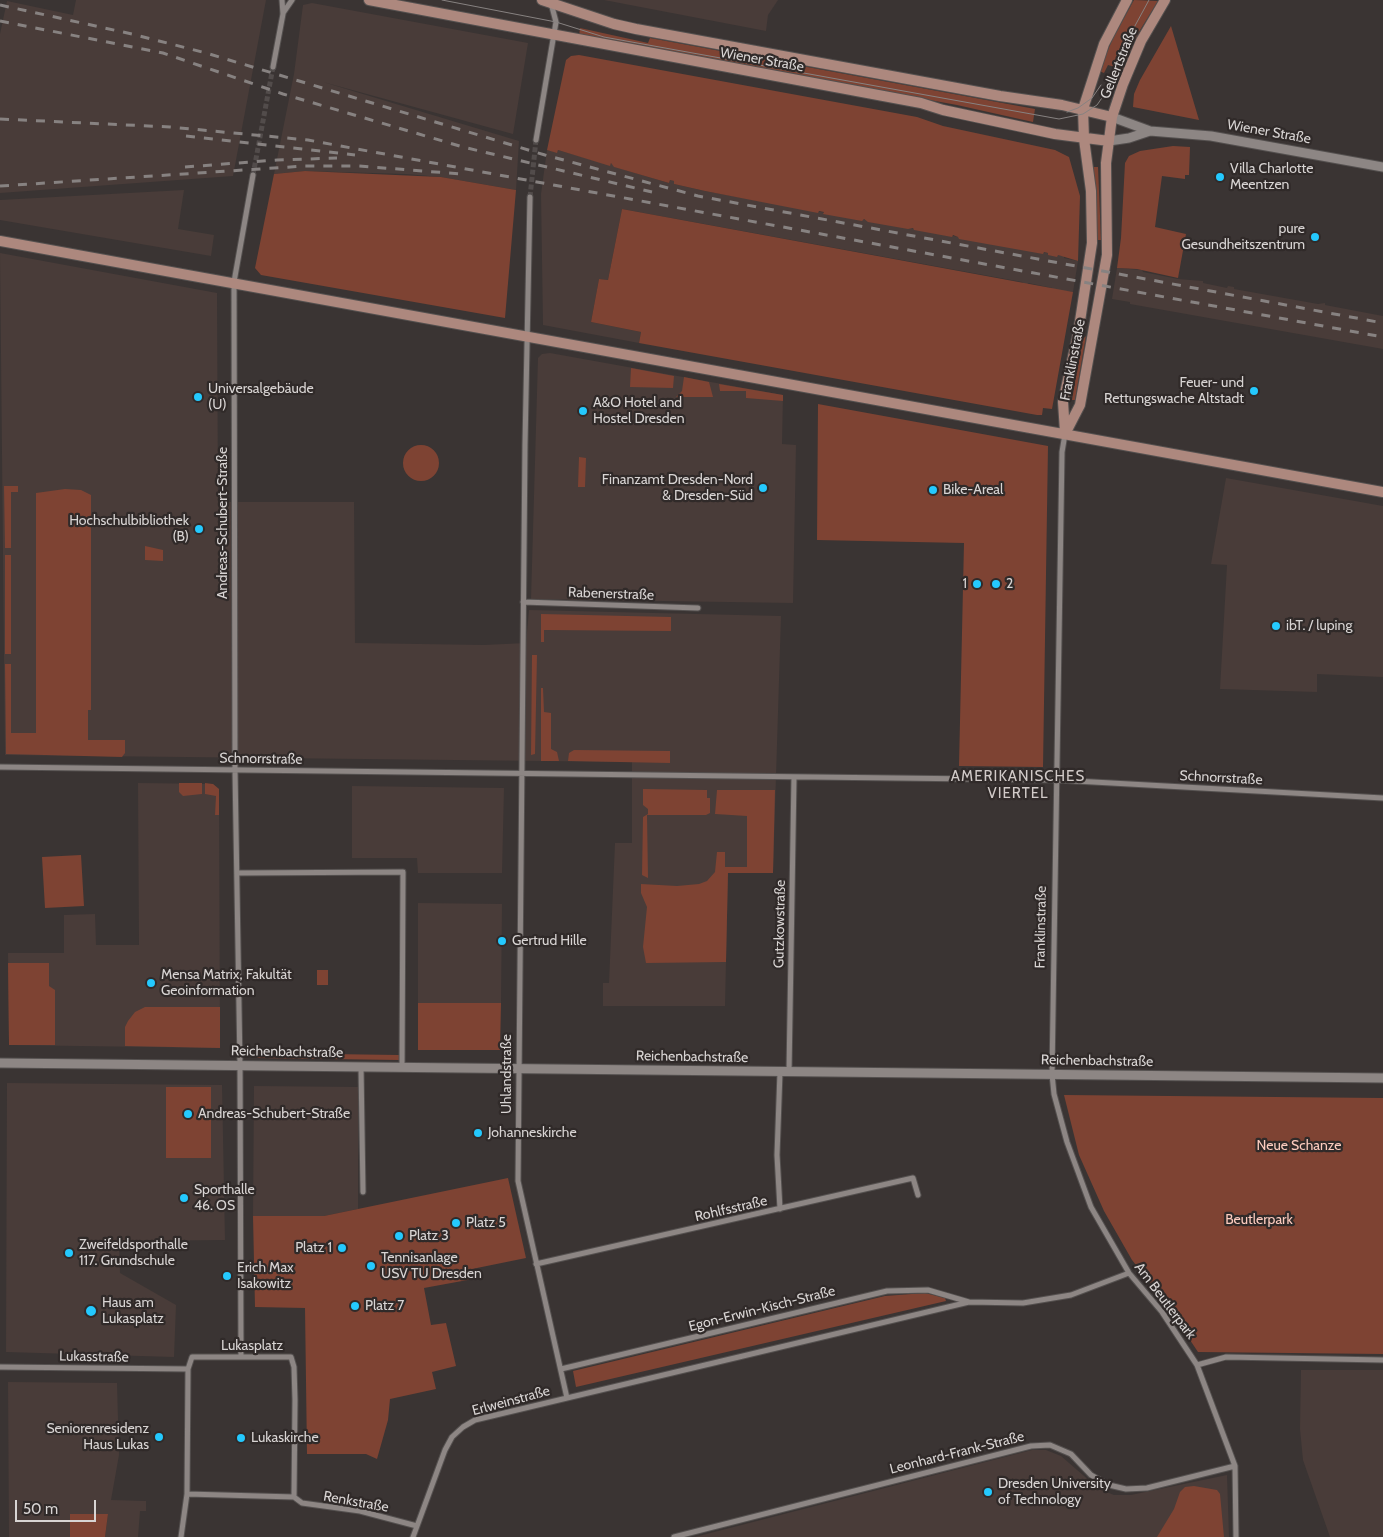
<!DOCTYPE html>
<html>
<head>
<meta charset="utf-8">
<style>
  body { margin:0 }
  #map { position:relative; width:1383px; height:1537px; overflow:hidden; background:#3a3433; font-family:Cabin,sans-serif }
  canvas { display:block }
  .scale { position:absolute; left:15px; top:1500px; width:81px; height:22px; box-sizing:border-box; border:2px solid #d8d4d3; border-top:0; padding-left:6px; font-size:15px; line-height:18px; white-space:nowrap; color:#d8d4d3; -webkit-text-stroke:4px #302a29; paint-order:stroke }
</style>
</head>
<body>
<div id="map">
<canvas width="1383" height="1537"></canvas>
<div class="scale">50 m</div>
</div>
<script>
const c = document.querySelector('canvas').getContext('2d');
c.lineJoin = 'round';
function fill(path, color) {
  c.fillStyle = color;
  c.fill(path, 'evenodd');
}
function shape(rows) {
  const path = new Path2D();
  for (const r of rows) {
    if (r.length === 3) {
      path.moveTo(r[0] + r[2], r[1]);
      path.arc(r[0], r[1], r[2], 0, 2 * Math.PI);
      continue;
    }
    path.moveTo(r[0], r[1]);
    for (let i = 2; i < r.length; i += 2) path.lineTo(r[i], r[i + 1]);
  }
  return path;
}
function trace(path, color, width, dash) {
  c.strokeStyle = color;
  c.lineWidth = width;
  c.lineCap = dash ? 'butt' : 'round';
  c.setLineDash(dash || []);
  c.stroke(path);
}
function drawText(font, color, halo, rows, align = 'center') {
  c.font = font + ' Cabin,sans-serif';
  c.lineWidth = 4.5;
  c.setLineDash([]);
  c.textBaseline = 'middle';
  c.strokeStyle = halo;
  c.fillStyle = color;
  for (const [text, x, y, turn = 0] of rows) {
    c.save();
    c.translate(x, y);
    c.rotate((+turn || 0) * Math.PI / 180);
    c.textAlign = isNaN(turn) ? turn : align;
    if (halo) c.strokeText(text, 0, 0);
    c.fillText(text, 0, 0);
    c.restore();
  }
}
const built = shape([
  [76,0,266,0,233,176,0,193,0,34,7,1,73,15],
  [604,0,778,0,768,15,766,31],
  [312,3,528,43,513,134,323,82,519,141,516,190,441,177,405,174,305,171,274,174,294,74,303,5],
  [547,150,557,152,558,150,610,165,611,163,615,167,669,183,670,180,674,181,674,184,705,191,1064,256,1064,258,1078,261,1073,292,1052,290,1052,288,1028,283,1027,286,1022,282,622,209,608,280,599,279,591,322,641,332,639,343,543,325,541,194],
  [184,190,178,229,214,235,211,256,0,220,0,200],
  [0,253,217,293,218,502,354,502,355,643,484,645,526,643,529,610,781,616,773,873,728,873,725,1006,603,1006,603,983,609,983,615,843,632,843,632,762,5,755],
  [1117,268,1142,270,1143,272,1178,279,1203,281,1203,283,1227,288,1228,286,1234,287,1234,289,1318,304,1325,303,1325,305,1383,316,1383,349,1130,304,1130,302,1112,299],
  [550,353,783,395,782,444,796,445,793,603,531,599,538,358,542,354],
  [1226,478,1383,506,1383,677,1317,674,1317,692,1220,689,1227,565,1211,564],
  [138,783,213,784,219,789,220,1048,9,1045,8,953,64,953,64,915,95,914,96,945,139,945],
  [352,786,504,788,502,873,418,873,417,858,352,858],
  [418,903,502,904,501,1003,418,1003],
  [7,1083,222,1085,225,1240,119,1241,120,1273,176,1305,174,1357,6,1352],
  [254,1086,358,1087,358,1209,324,1216,253,1216],
  [1301,1370,1383,1370,1383,1537,1330,1537,1303,1460,1300,1429],
  [8,1382,117,1383,119,1455,111,1500,146,1501,146,1511,140,1511,138,1537,105,1537,108,1514,70,1514,70,1537,9,1537],
  [1032,1450,1046,1450,1061,1456,1099,1489,1114,1495,1131,1495,1227,1475,1229,1537,695,1537]
]);
const green = shape([
  [1134,0,1158,1,1137,35,1119,78,1115,77,1118,68,1108,65,1104,73,1099,71,1113,38],
  [1171,26,1199,120,1133,107,1134,94,1140,80],
  [580,28,648,43,650,38,1035,109,1033,122,957,105,579,36],
  [579,55,917,117,943,126,1055,150,1069,157,1080,196,1078,261,1058,255,1057,257,1048,255,1048,253,1044,252,1043,254,959,239,958,237,953,235,952,237,914,230,913,228,908,229,868,222,864,219,862,221,823,214,824,212,819,211,818,213,705,191,674,184,674,181,670,180,669,183,614,167,611,163,610,166,558,150,557,153,547,150,566,60,571,56],
  [1173,146,1190,147,1189,175,1185,175,1185,179,1162,176,1155,227,1186,234,1178,278,1137,269,1117,268,1121,238,1125,163,1129,156,1140,151],
  [1093,167,1098,167,1101,240,1097,240],
  [305,171,441,177,516,190,505,318,261,275,255,268,274,174],
  [622,209,1073,292,1052,409,1043,408,1042,415,1037,415,639,343,641,332,591,322,599,279,608,280],
  [1086,336,1075,400,1072,400,1082,340],
  [631,368,674,376,673,388,630,387],
  [684,377,709,382,713,397,676,397,682,391],
  [719,384,783,395,783,401,746,398,746,391,720,391],
  [818,404,1048,446,1043,767,959,766,964,543,817,540],
  [421,463,18],
  [579,457,586,458,585,487,578,487],
  [4,486,18,486,18,492,11,492,11,548,5,548],
  [65,489,81,490,91,495,91,710,88,710,88,740,125,740,125,753,122,757,6,754,5,664,11,664,11,733,36,733,36,493],
  [145,546,163,550,163,561,145,560],
  [5,555,11,555,11,654,5,654],
  [541,614,671,617,671,631,544,630,544,642,541,642],
  [532,655,537,655,535,754,531,755],
  [541,688,543,688,544,712,551,713,551,749,557,752,559,761,541,761],
  [574,750,670,751,670,763,568,761,569,753],
  [179,783,202,783,202,794,183,796,179,792],
  [205,783,213,784,219,789,219,815,215,815,216,796,205,794],
  [643,789,707,790,707,798,710,798,710,813,706,815,647,815,648,878,642,875,643,817,648,814,648,809,643,805],
  [717,790,775,790,773,873,728,873,726,962,646,963,643,947,647,907,641,893,641,884,677,886,699,884,707,881,715,872,717,852,725,852,725,867,747,867,747,816,715,814],
  [81,855,84,906,45,908,42,857],
  [8,963,49,963,49,986,55,990,55,1045,9,1045],
  [317,970,328,970,328,985,317,985],
  [418,1003,501,1003,500,1050,418,1050],
  [145,1007,220,1007,220,1048,125,1046,125,1027,128,1021,135,1012],
  [257,1053,399,1055,399,1060,257,1058],
  [166,1087,211,1087,211,1158,166,1158],
  [1064,1095,1383,1098,1383,1354,1198,1352,1162,1298,1132,1260,1104,1211,1079,1155],
  [508,1178,526,1258,472,1269,473,1279,424,1288,431,1325,446,1323,456,1366,432,1372,436,1389,390,1399,388,1420,377,1459,366,1454,307,1454,305,1308,255,1307,253,1216,324,1216],
  [925,1293,945,1298,946,1301,576,1387,573,1371,885,1296],
  [1194,1486,1217,1490,1220,1494,1224,1537,1157,1537,1174,1509,1180,1492,1185,1487],
  [70,1514,108,1514,105,1537,70,1537]
]);
const minorTunnel = shape([
  [253,175,273,67],
  [530,197,536,140]
]);
const minor = shape([
  [283,13,292,0],
  [273,67,283,14,282,0],
  [536,140,556,22,551,3],
  [530,197,525,444,518,1181,567,1398],
  [1065,434,1062,452,1052,1074,1054,1094,1067,1142,1091,1207,1129,1273,1162,1312,1197,1365,1235,1466,1236,1537],
  [523,602,698,608],
  [0,767,1057,780,1383,798],
  [237,873,403,872,402,1067],
  [361,1067,363,1192],
  [780,1072,777,1155,780,1209],
  [789,1072,794,777],
  [536,1264,913,1178,918,1195],
  [241,1357,240,1066,235,770,234,282,253,175],
  [1197,1365,1226,1357,1383,1360],
  [0,1367,188,1369],
  [561,1369,887,1291,928,1290,969,1302,1023,1303,1071,1295,1129,1273],
  [294,1497,302,1503,360,1511,417,1526],
  [181,1537,187,1494,188,1369,192,1357,291,1357,294,1367,295,1400,294,1497,187,1494],
  [413,1537,445,1450,452,1437,463,1427,475,1420,969,1302],
  [674,1537,1031,1446,1050,1445,1071,1454,1091,1475,1109,1485,1126,1489,1147,1488,1235,1466]
]);
const tertiary = shape([
  [1112,117,1150,131,1211,136,1383,167],
  [1109,141,1129,138,1150,131],
  [0,1063,1383,1078]
]);
const secondary = shape([
  [369,0,921,103,943,110,1055,134,1109,141],
  [542,0,614,24,636,29,1000,96,1062,105,1112,117],
  [0,241,1383,492],
  [1065,432,1063,402,1078,334,1092,243,1091,191,1084,139,1083,109,1104,44,1127,0],
  [1065,434,1080,405,1107,255,1106,163,1112,117,1123,84,1141,41,1165,0]
]);
const tram = shape([
  [442,0,556,22,604,37,1059,119,1083,114,1097,105,1106,92,1124,46,1149,0],
  [1067,112,1078,108,1092,98,1101,85]
]);
const rail = shape([
  [0,5,132,34,206,53,545,155,698,196,1383,323],
  [0,21,163,53,283,94,463,147,652,192],
  [0,119,170,127,308,140,1383,337],
  [186,136,355,155],
  [185,167,277,160,337,158],
  [0,186,305,166,359,166,461,174]
]);
const markers = [
  [1220,177,5,"#24c9fe"],
  [1315,237,5,"#24c9fe"],
  [1254,391,5,"#24c9fe"],
  [198,397,5,"#24c9fe"],
  [583,411,5,"#24c9fe"],
  [763,488,5,"#24c9fe"],
  [933,490,5,"#24c9fe"],
  [199,529,5,"#24c9fe"],
  [977,584,5,"#24c9fe"],
  [996,584,5,"#24c9fe"],
  [1276,626,5,"#24c9fe"],
  [502,941,5,"#24c9fe"],
  [151,983,5,"#24c9fe"],
  [188,1114,5,"#24c9fe"],
  [478,1133,5,"#24c9fe"],
  [184,1198,5,"#24c9fe"],
  [456,1223,5,"#24c9fe"],
  [399,1236,5,"#24c9fe"],
  [342,1248,5,"#24c9fe"],
  [69,1253,5,"#24c9fe"],
  [371,1266,5,"#24c9fe"],
  [227,1276,5,"#24c9fe"],
  [355,1306,5,"#24c9fe"],
  [91,1311,6,"#24c9fe"],
  [159,1437,5,"#24c9fe"],
  [241,1438,5,"#24c9fe"],
  [988,1492,5,"#24c9fe"]
];
const streetNames = [
  ["Wiener Straße",762,60,10],
  ["Gellertstraße",1119,63,-68],
  ["Wiener Straße",1269,132,10],
  ["Franklinstraße",1073,360,-79],
  ["Andreas-Schubert-Straße",223,523,-90],
  ["Rabenerstraße",611,594,2],
  ["Schnorrstraße",261,759,1],
  ["Schnorrstraße",1221,778,3],
  ["Gutzkowstraße",780,924,-89],
  ["Franklinstraße",1041,927,-89],
  ["Reichenbachstraße",287,1052,1],
  ["Reichenbachstraße",692,1057,1],
  ["Reichenbachstraße",1097,1061,1],
  ["Uhlandstraße",507,1074,-90],
  ["Rohlfsstraße",731,1209,-13],
  ["Am Beutlerpark",1165,1301,53],
  ["Egon-Erwin-Kisch-Straße",762,1309,-14],
  ["Lukasplatz",252,1346],
  ["Lukasstraße",94,1357,1],
  ["Erlweinstraße",511,1401,-15],
  ["Leonhard-Frank-Straße",957,1453,-14],
  ["Renkstraße",356,1502,10]
];
const poiNames = [
  ["Villa Charlotte",1230,169],
  ["Meentzen",1230,185],
  ["pure",1305,229,"right"],
  ["Gesundheitszentrum",1305,245,"right"],
  ["Feuer- und",1244,383,"right"],
  ["Rettungswache Altstadt",1244,399,"right"],
  ["Universalgebäude",208,389],
  ["(U)",208,405],
  ["A&O Hotel and",593,403],
  ["Hostel Dresden",593,419],
  ["Finanzamt Dresden-Nord",753,480,"right"],
  ["& Dresden-Süd",753,496,"right"],
  ["Bike-Areal",943,490],
  ["Hochschulbibliothek",189,521,"right"],
  ["(B)",189,537,"right"],
  ["1",967,584,"right"],
  ["2",1006,584],
  ["ibT. / luping",1286,626],
  ["Gertrud Hille",512,941],
  ["Mensa Matrix, Fakultät",161,975],
  ["Geoinformation",161,991],
  ["Andreas-Schubert-Straße",198,1114],
  ["Johanneskirche",488,1133],
  ["Sporthalle",194,1190],
  ["46. OS",194,1206],
  ["Platz 5",466,1223],
  ["Platz 3",409,1236],
  ["Zweifeldsporthalle",79,1245],
  ["117. Grundschule",79,1261],
  ["Platz 1",332,1248,"right"],
  ["Tennisanlage",381,1258],
  ["USV TU Dresden",381,1274],
  ["Erich Max",237,1268],
  ["Isakowitz",237,1284],
  ["Haus am",102,1303],
  ["Lukasplatz",102,1319],
  ["Platz 7",365,1306],
  ["Seniorenresidenz",149,1429,"right"],
  ["Haus Lukas",149,1445,"right"],
  ["Lukaskirche",251,1438],
  ["Dresden University",998,1484],
  ["of Technology",998,1500]
];
const parkNames = [
  ["Neue Schanze",1299,1146],
  ["Beutlerpark",1259,1220]
];
const neighbourhoodNames = [
  ["AMERIKANISCHES",1018,777],
  ["VIERTEL",1018,794]
];
fill(built, '#493c39');
fill(green, '#7e4333');
trace(minorTunnel, '#524c4b', 5, [5, 2.5]);
trace(minor, '#54504f', 7);
trace(tertiary, '#54504f', 11);
trace(secondary, '#54504f', 12);
trace(minor, '#8d8684', 5);
trace(tertiary, '#8d8684', 9);
trace(secondary, '#ad887e', 10);
trace(tram, '#878281', 1);
trace(rail, '#878281', 3, [9, 9]);
for (const [x, y, r, color] of markers) {
  const dot = new Path2D();
  dot.arc(x, y, r, 0, 2 * Math.PI);
  c.fillStyle = color;
  c.fill(dot);
  trace(dot, '#302a29', 2);
}
drawText('14px', '#d8d4d3', '#302a29', streetNames);
drawText('14px', '#d8d4d3', '#302a29', poiNames, 'left');
drawText('14px', '#fdccbf', '#302a29', parkNames);
c.letterSpacing = '1px';
drawText('15px', '#d1cac8', '#302a29', neighbourhoodNames);
c.letterSpacing = '0px';
</script>
</body>
</html>
